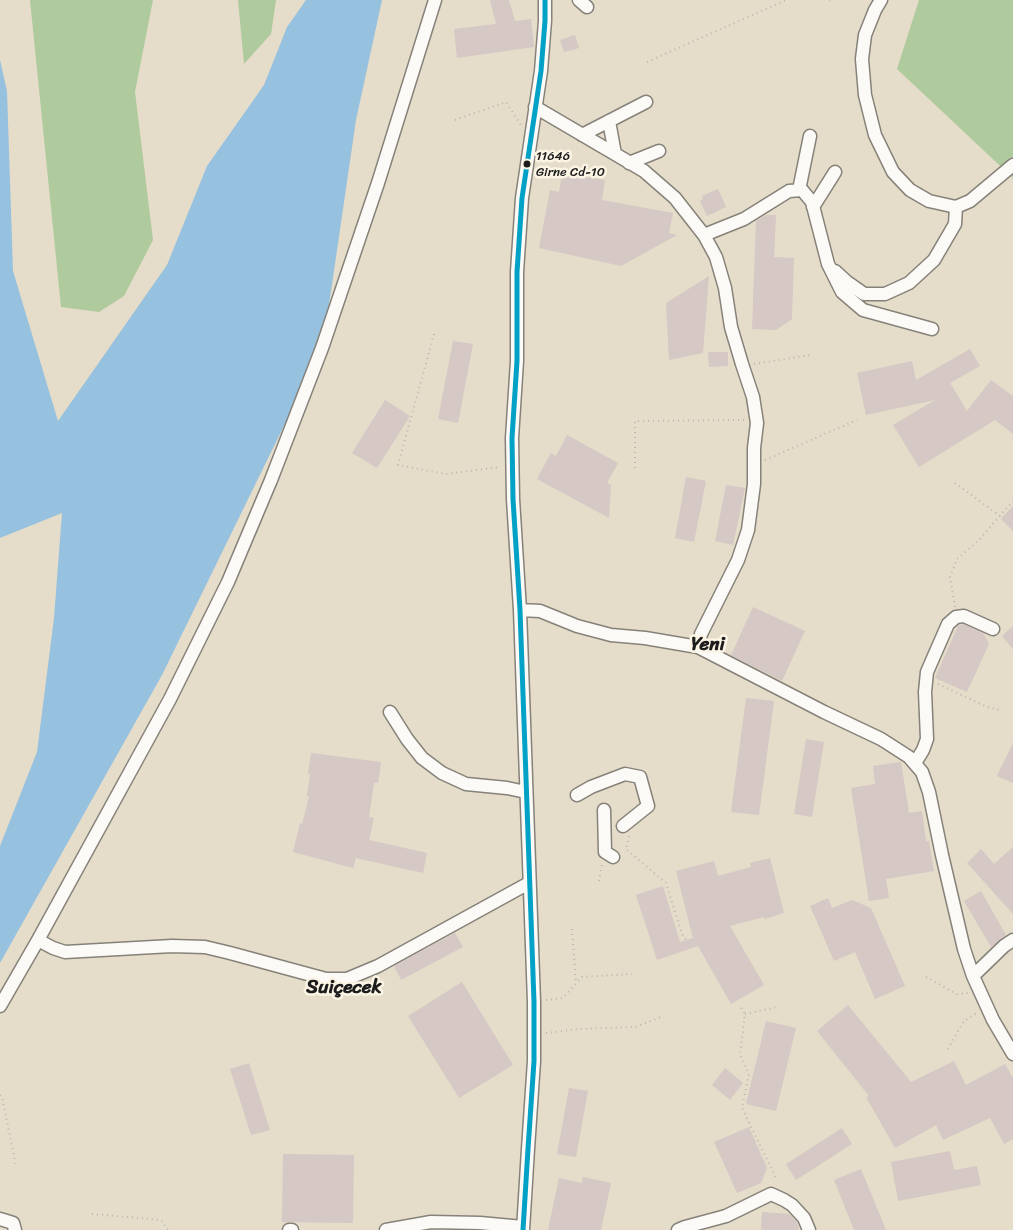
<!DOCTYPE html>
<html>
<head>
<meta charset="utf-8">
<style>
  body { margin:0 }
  canvas { display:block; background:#e5dcc9 }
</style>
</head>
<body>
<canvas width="1013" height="1230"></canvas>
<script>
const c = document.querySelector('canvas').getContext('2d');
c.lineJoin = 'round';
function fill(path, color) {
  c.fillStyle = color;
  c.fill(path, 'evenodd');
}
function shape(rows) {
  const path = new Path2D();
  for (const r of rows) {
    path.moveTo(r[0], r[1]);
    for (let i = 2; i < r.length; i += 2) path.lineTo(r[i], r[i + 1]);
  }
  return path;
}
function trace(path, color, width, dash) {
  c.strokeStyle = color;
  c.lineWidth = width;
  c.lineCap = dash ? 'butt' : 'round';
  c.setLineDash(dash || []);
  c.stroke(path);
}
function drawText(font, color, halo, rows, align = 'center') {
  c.font = font + ' Sriracha,sans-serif';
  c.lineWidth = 5;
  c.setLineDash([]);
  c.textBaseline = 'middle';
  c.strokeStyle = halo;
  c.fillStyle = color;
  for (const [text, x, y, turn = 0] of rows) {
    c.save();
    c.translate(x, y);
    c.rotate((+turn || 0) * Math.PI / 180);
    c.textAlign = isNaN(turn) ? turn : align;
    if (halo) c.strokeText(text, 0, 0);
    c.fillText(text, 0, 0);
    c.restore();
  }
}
const forest = shape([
  [30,0,153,0,135,92,153,240,124,296,99,312,61,307],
  [238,0,276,0,271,34,244,64],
  [919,0,1013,0,1013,178,897,69]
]);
const water = shape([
  [306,0,382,0,356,120,323,346,162,675,0,963,0,846,37,752,54,618,62,513,0,538,0,60,7,91,13,271,58,421,167,265,207,166,264,85,287,27]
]);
const building = shape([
  [490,0,509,0,515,21,531,19,534,47,457,58,454,29,496,24],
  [575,35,579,48,564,52,560,40],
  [562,173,605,180,602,200,673,213,669,233,677,235,621,266,539,248,550,190,559,192],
  [718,189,726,207,707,216,700,201,703,199,702,196],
  [766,215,776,215,774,257,794,258,792,319,776,330,752,329,756,221],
  [709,276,703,353,669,360,666,303],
  [453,341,473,344,458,423,438,419],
  [970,349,980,366,950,383,967,411,991,380,1013,396,1013,434,995,420,919,467,893,425,935,400,866,415,857,373,912,361,916,380],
  [708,352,728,352,728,366,709,367],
  [385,400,410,416,377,468,352,453],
  [567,435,618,463,607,483,611,485,609,518,537,479,551,453,556,456],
  [686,477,706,481,694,542,675,538],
  [726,485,745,488,733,545,715,541],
  [1013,506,1013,531,1001,519],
  [753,607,805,631,782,681,731,655],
  [963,624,983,633,989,644,967,692,935,678,958,626],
  [1013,626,1013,649,1002,636],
  [746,698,774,701,759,815,731,812],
  [806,739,824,742,812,817,794,814],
  [1013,743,1013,783,997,776],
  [311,753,381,762,378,783,374,783,369,817,374,818,369,840,427,853,423,873,356,858,353,868,293,852,300,823,302,824,309,797,307,796,310,774,308,774],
  [901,762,909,813,922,811,926,841,929,841,934,871,886,879,889,898,869,901,851,788,875,784,873,766],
  [1013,847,1013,914,967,863,981,849,994,864],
  [770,858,784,913,765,919,764,917,730,926,764,985,731,1004,698,946,657,960,636,895,663,886,680,942,693,938,676,871,714,861,718,876,751,867,750,863],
  [981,891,1006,935,991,947,964,901],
  [828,898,832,908,852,900,871,908,905,986,875,999,855,952,834,961,810,906],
  [455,933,463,947,401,980,394,966],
  [462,982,513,1065,459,1098,408,1016],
  [848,1005,911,1082,954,1061,966,1085,1005,1064,1013,1078,1013,1139,1004,1144,990,1118,943,1140,936,1125,895,1148,866,1097,869,1096,817,1031],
  [766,1021,796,1028,776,1111,746,1104],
  [249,1063,270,1130,251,1135,230,1069],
  [725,1068,743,1083,730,1100,712,1085],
  [569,1088,588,1091,576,1157,557,1154],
  [749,1127,767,1168,761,1183,737,1193,714,1142],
  [842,1128,852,1144,796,1180,786,1164],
  [950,1151,954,1170,977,1166,981,1185,898,1201,891,1162],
  [283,1154,354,1155,353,1223,282,1222],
  [861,1169,886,1230,854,1230,834,1180],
  [583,1177,611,1183,601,1230,548,1230,559,1178,582,1183],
  [762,1212,789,1214,797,1222,799,1230,761,1230]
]);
const path = shape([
  [829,0,832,0],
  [647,62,786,0],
  [455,120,506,102,521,125],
  [434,334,398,465,446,474,500,467],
  [754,364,811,355],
  [765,460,857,420],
  [635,468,635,421,744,420],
  [955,483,1000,516],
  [955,607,950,577,957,559,978,541,1013,501],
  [938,684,987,707,1001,710],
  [629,836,626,849,666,883,682,934,688,943],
  [599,881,602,864],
  [572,929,576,983],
  [926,977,957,994,968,993],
  [546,1000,563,998,582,977,632,974],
  [741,1008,745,1014,740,1055,749,1074,742,1108,776,1178],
  [745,1014,777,1007],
  [546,1033,578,1029,635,1027,661,1017],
  [948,1049,964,1021,977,1013],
  [0,1095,2,1097,16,1166],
  [92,1214,161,1220,168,1230]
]);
const minor = shape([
  [579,0,587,7],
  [881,0,875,10,865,35,862,59,865,95,875,135,893,172,910,190,929,201,956,207,970,201,1013,165],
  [535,107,644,171,675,198,704,235,716,257,725,288,731,327,742,364,753,397,757,423,754,448,754,484,748,530,738,560,701,634,698,647],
  [609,121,615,154],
  [582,135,646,102],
  [629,163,659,151],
  [799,190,810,136],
  [813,207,835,172],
  [704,235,744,219,789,191,802,190,812,202,828,264,842,292,863,310,932,329],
  [835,271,847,282,864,294,885,294,909,283,934,260,955,224,956,207],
  [520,610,540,611,577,626,611,635,645,638,698,647,824,712,881,739,909,757,922,772,929,792,942,855,964,949,973,976,993,1020,1013,1054],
  [390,712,407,739,422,758,442,773,466,784,507,788,526,792],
  [915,763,923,750,927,739,925,692,927,672,948,624,956,617,964,616,993,629],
  [577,795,591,787,625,774,640,777,648,806,623,826],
  [604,810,605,852,613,857],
  [38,940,53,948,65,952,172,946,205,947,230,953,326,979,347,979,378,966,529,883],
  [973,976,1004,946,1013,940],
  [0,1006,38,940,170,699,228,582,271,480,322,348,378,183,435,0],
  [0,1219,13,1223,15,1230],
  [289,1230,292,1230],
  [386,1230,431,1222,480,1223,523,1227],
  [523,1230,528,1149,534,1061,534,1002,520,610,513,499,512,438,517,361,517,272,522,198,541,71,545,21,545,0],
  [678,1230,685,1227,726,1216,771,1194,784,1200,792,1205,804,1218,809,1230]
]);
const bus1 = shape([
  [523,1230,528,1149,534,1061,534,1002,520,610,513,499,512,438,517,361,517,272,522,198,541,71,545,21,545,0]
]);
const markers = [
  [527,164,4.5,"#1c1c1c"]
];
const busNames = [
  ["11646",536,157],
  ["Girne Cd-10",536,173]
];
const districtNames = [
  ["Yeni",708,645],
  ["Suiçecek",344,988]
];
fill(forest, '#afca9c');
fill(water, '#96c1df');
fill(building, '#d5c8c5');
trace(minor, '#868279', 15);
trace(path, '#b8b7b3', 2, [1, 4]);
trace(minor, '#fbfaf7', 12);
trace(bus1, '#01a2c5', 5);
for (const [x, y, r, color] of markers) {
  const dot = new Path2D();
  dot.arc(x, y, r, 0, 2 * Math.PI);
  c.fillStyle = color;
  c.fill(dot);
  trace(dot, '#fcf5e5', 2);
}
drawText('13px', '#1c1c1c', '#fcf5e5', busNames, 'left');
drawText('bold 19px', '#1c1c1c', '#fcf5e5', districtNames);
</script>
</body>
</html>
